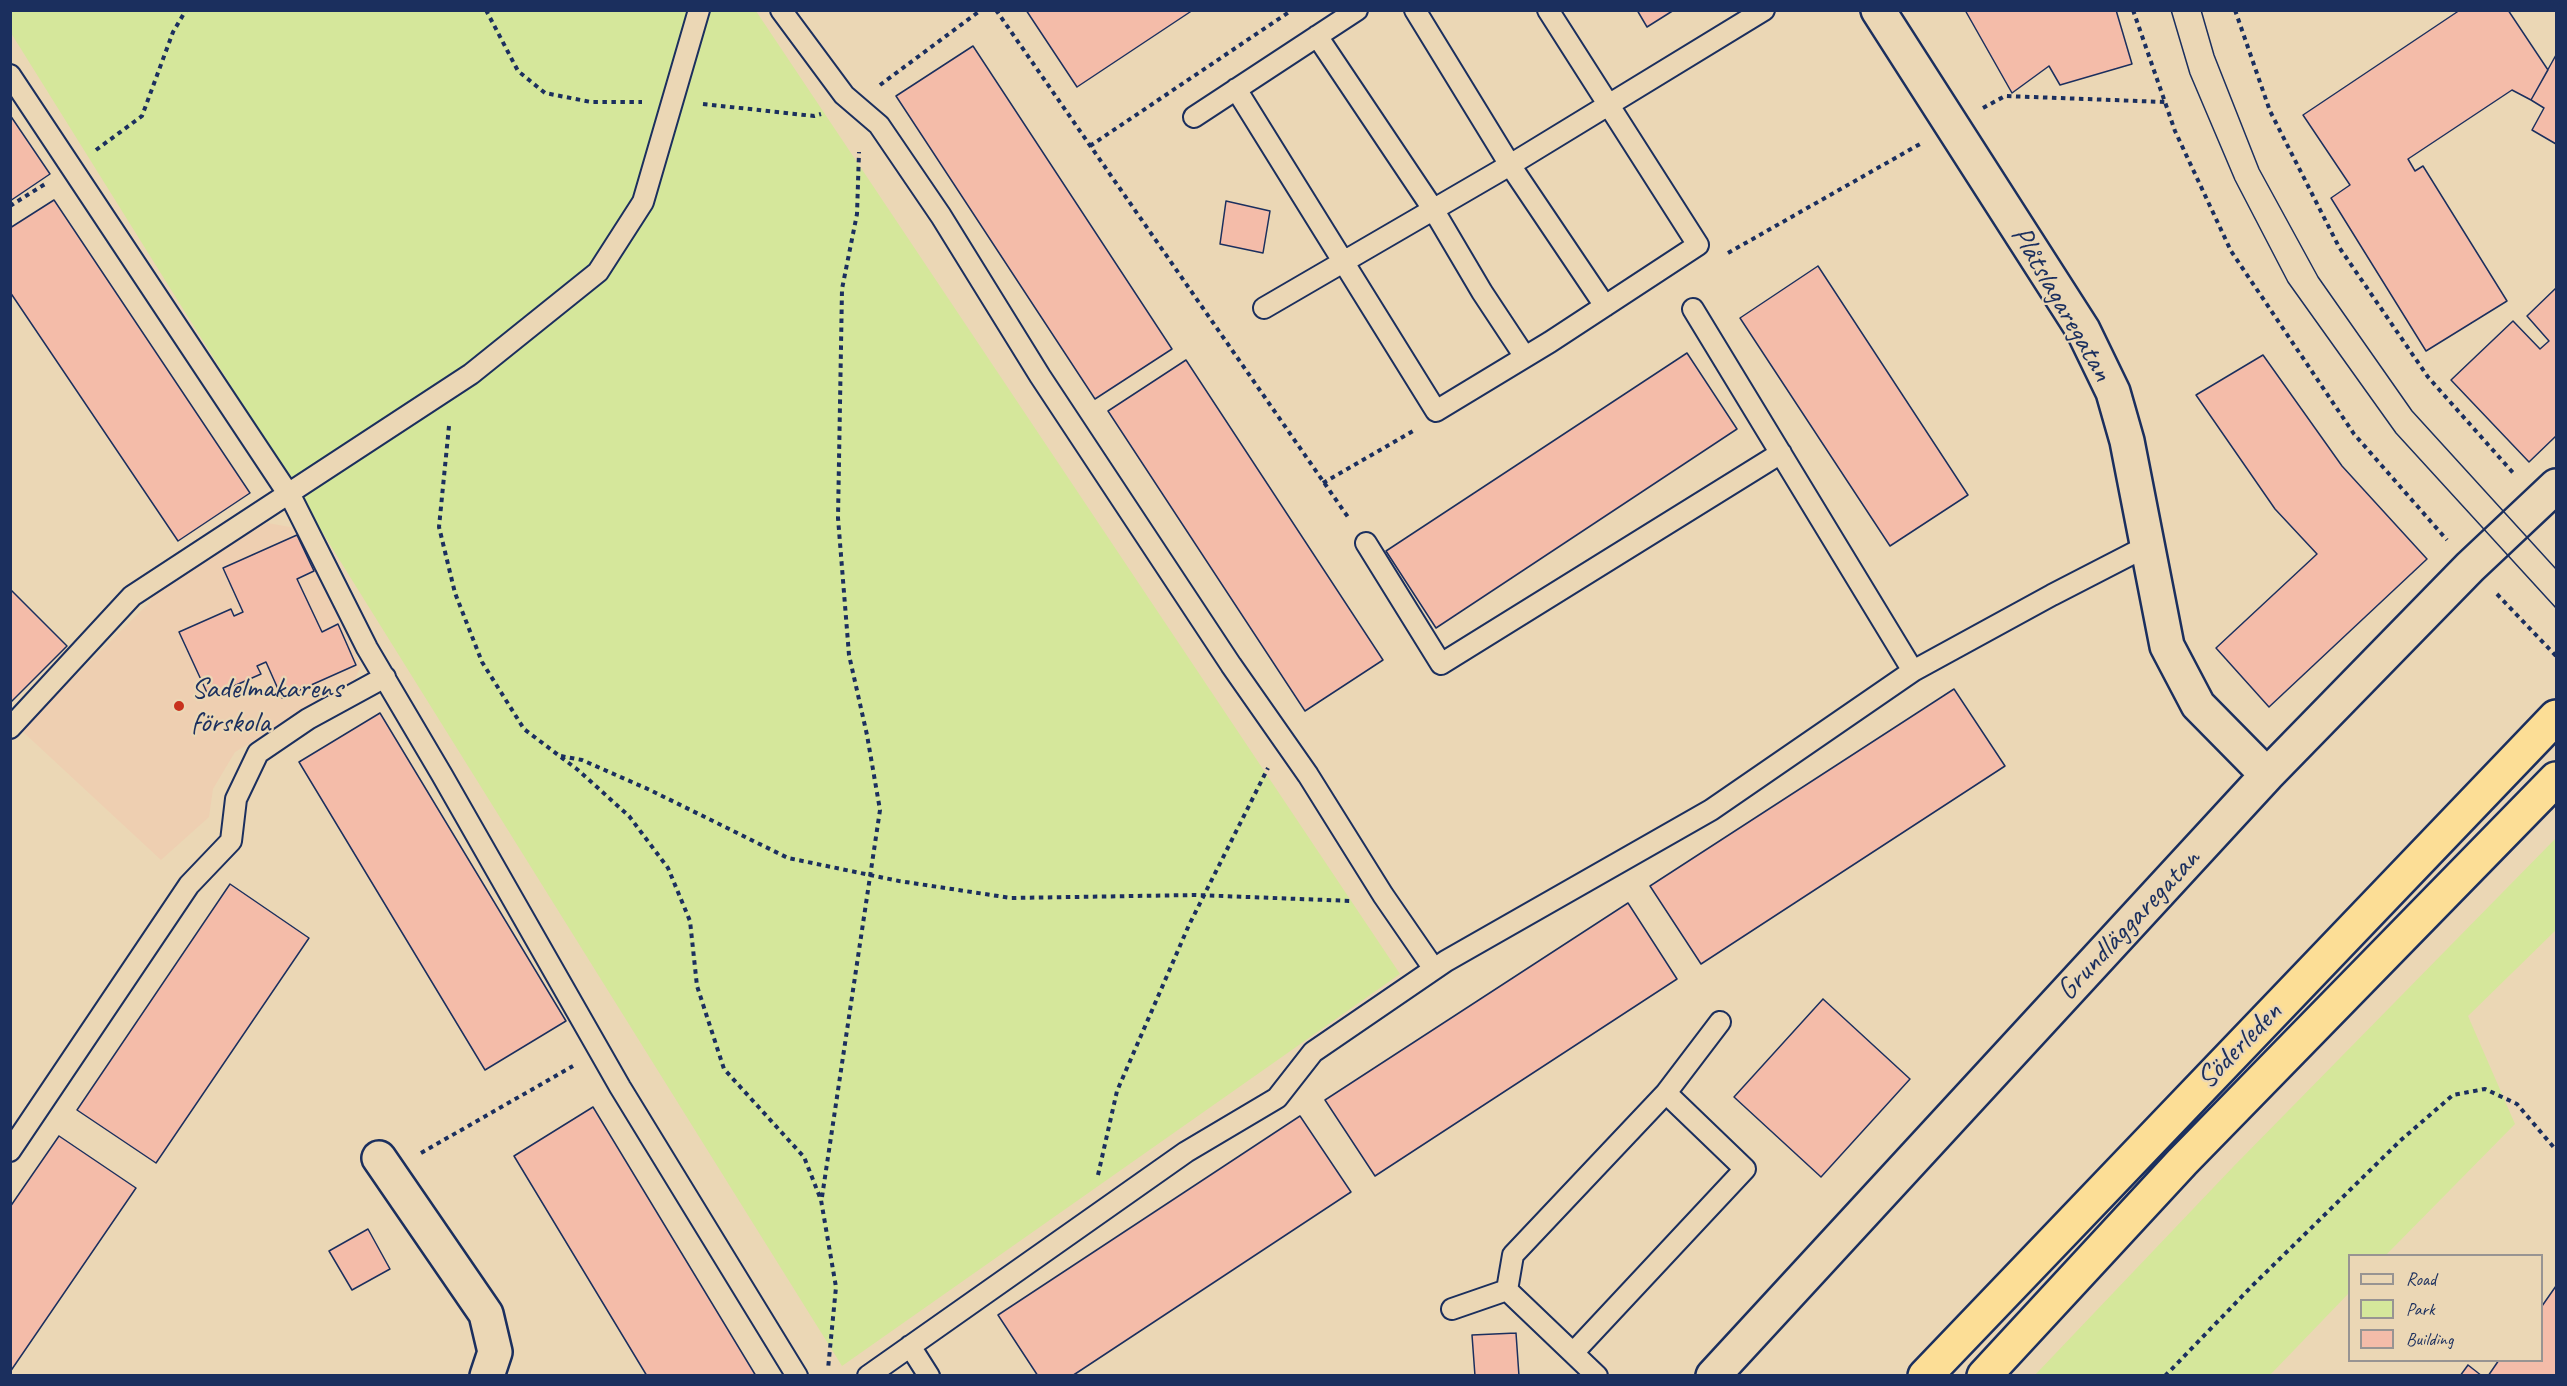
<!DOCTYPE html>
<html>
<head>
<meta charset="utf-8">
<style>
  body { margin:0 }
  #map { position:relative; width:2567px; height:1386px; overflow:hidden; background:#ebd7b5; font-family:Caveat,sans-serif }
  canvas { display:block }
  .frame { position:absolute; inset:0; border:12px solid #1b2f5e; pointer-events:none }
  .legend { position:absolute; left:2348px; top:1254px; width:195px; height:108px; box-sizing:border-box; background:#ebd7b5; border:2px solid #989492; margin:0; padding:8px 10px; list-style:none; font-size:18px; color:#1b2f5e }
  .legend li { display:flex; align-items:center; gap:12px; height:30px }
  .legend b { width:30px; border:2px solid #989492 }
</style>
</head>
<body>
<div id="map">
<canvas width="2567" height="1386"></canvas>
<div class="frame"></div>
<ul class="legend">
<li><b style="height:8px;background:#ebd7b5"></b>Road</li>
<li><b style="height:16px;background:#d5e79b"></b>Park</li>
<li><b style="height:16px;background:#f4bca9"></b>Building</li>
</ul>
</div>
<script>
const c = document.querySelector('canvas').getContext('2d');
c.lineJoin = 'round';
function fill(path, color) {
  c.fillStyle = color;
  c.fill(path, 'evenodd');
}
function shape(rows) {
  const path = new Path2D();
  for (const r of rows) {
    path.moveTo(r[0], r[1]);
    for (let i = 2; i < r.length; i += 2) path.lineTo(r[i], r[i + 1]);
  }
  return path;
}
function trace(path, color, width, dash) {
  c.strokeStyle = color;
  c.lineWidth = width;
  c.lineCap = dash ? 'butt' : 'round';
  c.setLineDash(dash || []);
  c.stroke(path);
}
function drawText(font, color, halo, rows, align = 'center') {
  c.font = font + ' Caveat,sans-serif';
  c.lineWidth = 4.5;
  c.setLineDash([]);
  c.textBaseline = 'middle';
  c.strokeStyle = halo;
  c.fillStyle = color;
  for (const [text, x, y, turn = 0] of rows) {
    c.save();
    c.translate(x, y);
    c.rotate((+turn || 0) * Math.PI / 180);
    c.textAlign = isNaN(turn) ? turn : align;
    if (halo) c.strokeText(text, 0, 0);
    c.fillText(text, 0, 0);
    c.restore();
  }
}
const built = shape([
  [267,523,296,528,361,666,354,681,235,752,213,789,209,817,161,860,21,730,150,602,157,587]
]);
const green = shape([
  [11,10,756,11,1400,974,842,1366,11,33],
  [2556,838,2556,930,2468,1016,2515,1124,2386,1255,2350,1256,2349,1293,2270,1375,2035,1375,2233,1167]
]);
const building = shape([
  [1026,10,1193,10,1077,87,1026,10],
  [1637,10,1674,10,1647,27,1637,10],
  [1965,10,2116,10,2132,64,2060,85,2049,66,2012,93,1965,10],
  [2460,10,2508,10,2548,70,2531,100,2512,90,2408,159,2415,171,2423,166,2507,301,2426,351,2331,198,2350,185,2303,115,2460,10],
  [973,46,1172,349,1095,399,896,96,973,46],
  [2556,55,2556,144,2532,130,2544,108,2531,100,2556,55],
  [10,115,50,174,10,201,10,115],
  [54,200,250,493,178,541,10,292,10,228,54,200],
  [1226,201,1270,211,1263,253,1220,244,1226,201],
  [1818,266,1968,495,1890,546,1740,318,1818,266],
  [2556,288,2556,436,2529,462,2451,380,2513,321,2540,349,2549,341,2527,316,2556,288],
  [1687,353,1737,429,1436,628,1386,551,1687,353],
  [2263,355,2342,466,2427,559,2269,707,2216,648,2317,554,2275,509,2196,395,2263,355],
  [1186,360,1383,660,1305,711,1108,411,1186,360],
  [297,535,314,571,297,579,322,632,338,624,356,665,282,698,266,662,257,666,261,674,209,697,179,632,231,609,234,616,243,612,223,568,297,535],
  [10,589,67,646,10,703,10,589],
  [1954,689,2005,766,1701,964,1650,886,1954,689],
  [380,713,566,1021,485,1070,299,762,380,713],
  [230,884,309,938,156,1163,77,1110,230,884],
  [1628,903,1677,979,1375,1176,1325,1100,1628,903],
  [1823,999,1910,1079,1821,1177,1734,1097,1823,999],
  [593,1107,756,1376,647,1376,514,1156,593,1107],
  [1300,1116,1351,1192,1072,1376,1038,1376,998,1315,1300,1116],
  [59,1136,136,1188,10,1372,10,1207,59,1136],
  [368,1229,390,1269,352,1290,329,1251,368,1229],
  [2556,1286,2556,1376,2488,1376,2499,1360,2542,1360,2542,1306,2556,1286],
  [1516,1333,1519,1376,1475,1376,1472,1335,1516,1333],
  [2468,1365,2482,1376,2460,1376,2468,1365]
]);
const path = shape([
  [486,10,518,71,545,93,591,102,642,102],
  [996,10,1350,520],
  [2133,10,2175,131,2231,251,2354,434,2447,540],
  [2235,10,2270,111,2339,247,2428,377,2515,475],
  [880,85,981,10],
  [703,104,814,116,821,114],
  [1983,108,2005,96,2165,102],
  [1090,146,1292,10],
  [96,150,142,116,173,32,186,10],
  [10,206,45,184],
  [1728,253,1920,144],
  [449,426,439,527,455,593,482,662,524,729,578,770,629,816,668,868,690,921,697,986,724,1069,804,1157,821,1200,836,1287,828,1369],
  [1323,483,1413,431],
  [2497,594,2556,656],
  [561,756,582,760,650,790,788,858,899,881,1011,898,1196,895,1352,901],
  [421,1153,573,1066],
  [1098,1175,1117,1091,1189,925,1268,768],
  [822,1197,880,810,867,735,849,655,838,518,842,289,857,214,859,152],
  [2165,1376,2252,1286,2401,1140,2453,1095,2485,1089,2517,1104,2556,1150]
]);
const service = shape([
  [781,10,844,95,879,125,941,216,1040,376,1231,665,1308,775,1383,895,1434,969],
  [1415,10,1510,165,1605,306],
  [1317,36,1433,209,1482,292,1525,357],
  [10,75,293,501,367,648,442,775,620,1087,797,1376],
  [1236,89,1436,411,1550,342,1698,245,1548,10],
  [1194,117,1357,10],
  [1264,308,1510,165,1764,10],
  [1693,309,1913,671],
  [1366,543,1441,664,1781,453],
  [10,728,132,596,471,374,598,272,643,202,699,10],
  [1666,1093,1720,1022],
  [10,1151,189,885,231,841,236,799,258,753,308,719,385,677],
  [1507,1290,1513,1255,1666,1093,1745,1169,1573,1353],
  [1452,1309,1507,1290,1597,1376],
  [910,1346,929,1376],
  [868,1376,1186,1152,1277,1098,1313,1052,1446,961,1711,810,1913,671,2052,595,2149,545]
]);
const minor = shape([
  [1878,10,2083,330,2113,392,2127,441,2167,646,2198,705,2267,775],
  [379,1158,486,1314,495,1352,487,1376],
  [1713,1376,2267,775,2470,567,2556,486]
]);
const trunk = shape([
  [1925,1376,2556,717],
  [1984,1376,2182,1162,2556,779]
]);
const tram = shape([
  [2171,10,2190,74,2235,180,2288,282,2396,433,2556,608],
  [2201,10,2214,55,2259,169,2318,277,2412,411,2556,569]
]);
const markers = [
  [179,706,6,"#c8321e"]
];
const streetNames = [
  ["Plåtslagaregatan",2061,304,60],
  ["Grundläggaregatan",2129,925,-47],
  ["Söderleden",2240,1046,-46]
];
const poiNames = [
  ["Sadelmakarens",191,689],
  ["förskola",191,723]
];
fill(built, '#eecfb1');
fill(green, '#d5e79b');
fill(building, '#f4bca9');
trace(building, '#1b2f5e', 1.5);
trace(service, '#1b2f5e', 24);
trace(minor, '#1b2f5e', 38);
trace(trunk, '#1b2f5e', 38);
trace(path, '#1b2f5e', 4, [4.5, 4.5]);
trace(service, '#ebd7b5', 20);
trace(minor, '#ebd7b5', 33);
trace(trunk, '#fcde96', 33);
trace(tram, '#1b2f5e', 1.5);
for (const [x, y, r, color] of markers) {
  const dot = new Path2D();
  dot.arc(x, y, r, 0, 2 * Math.PI);
  c.fillStyle = color;
  c.fill(dot);
  trace(dot, '#ebd7b5', 2);
}
drawText('30px', '#1b2f5e', '#ebd7b5', streetNames);
drawText('30px', '#1b2f5e', '#ebd7b5', poiNames, 'left');
</script>
</body>
</html>
